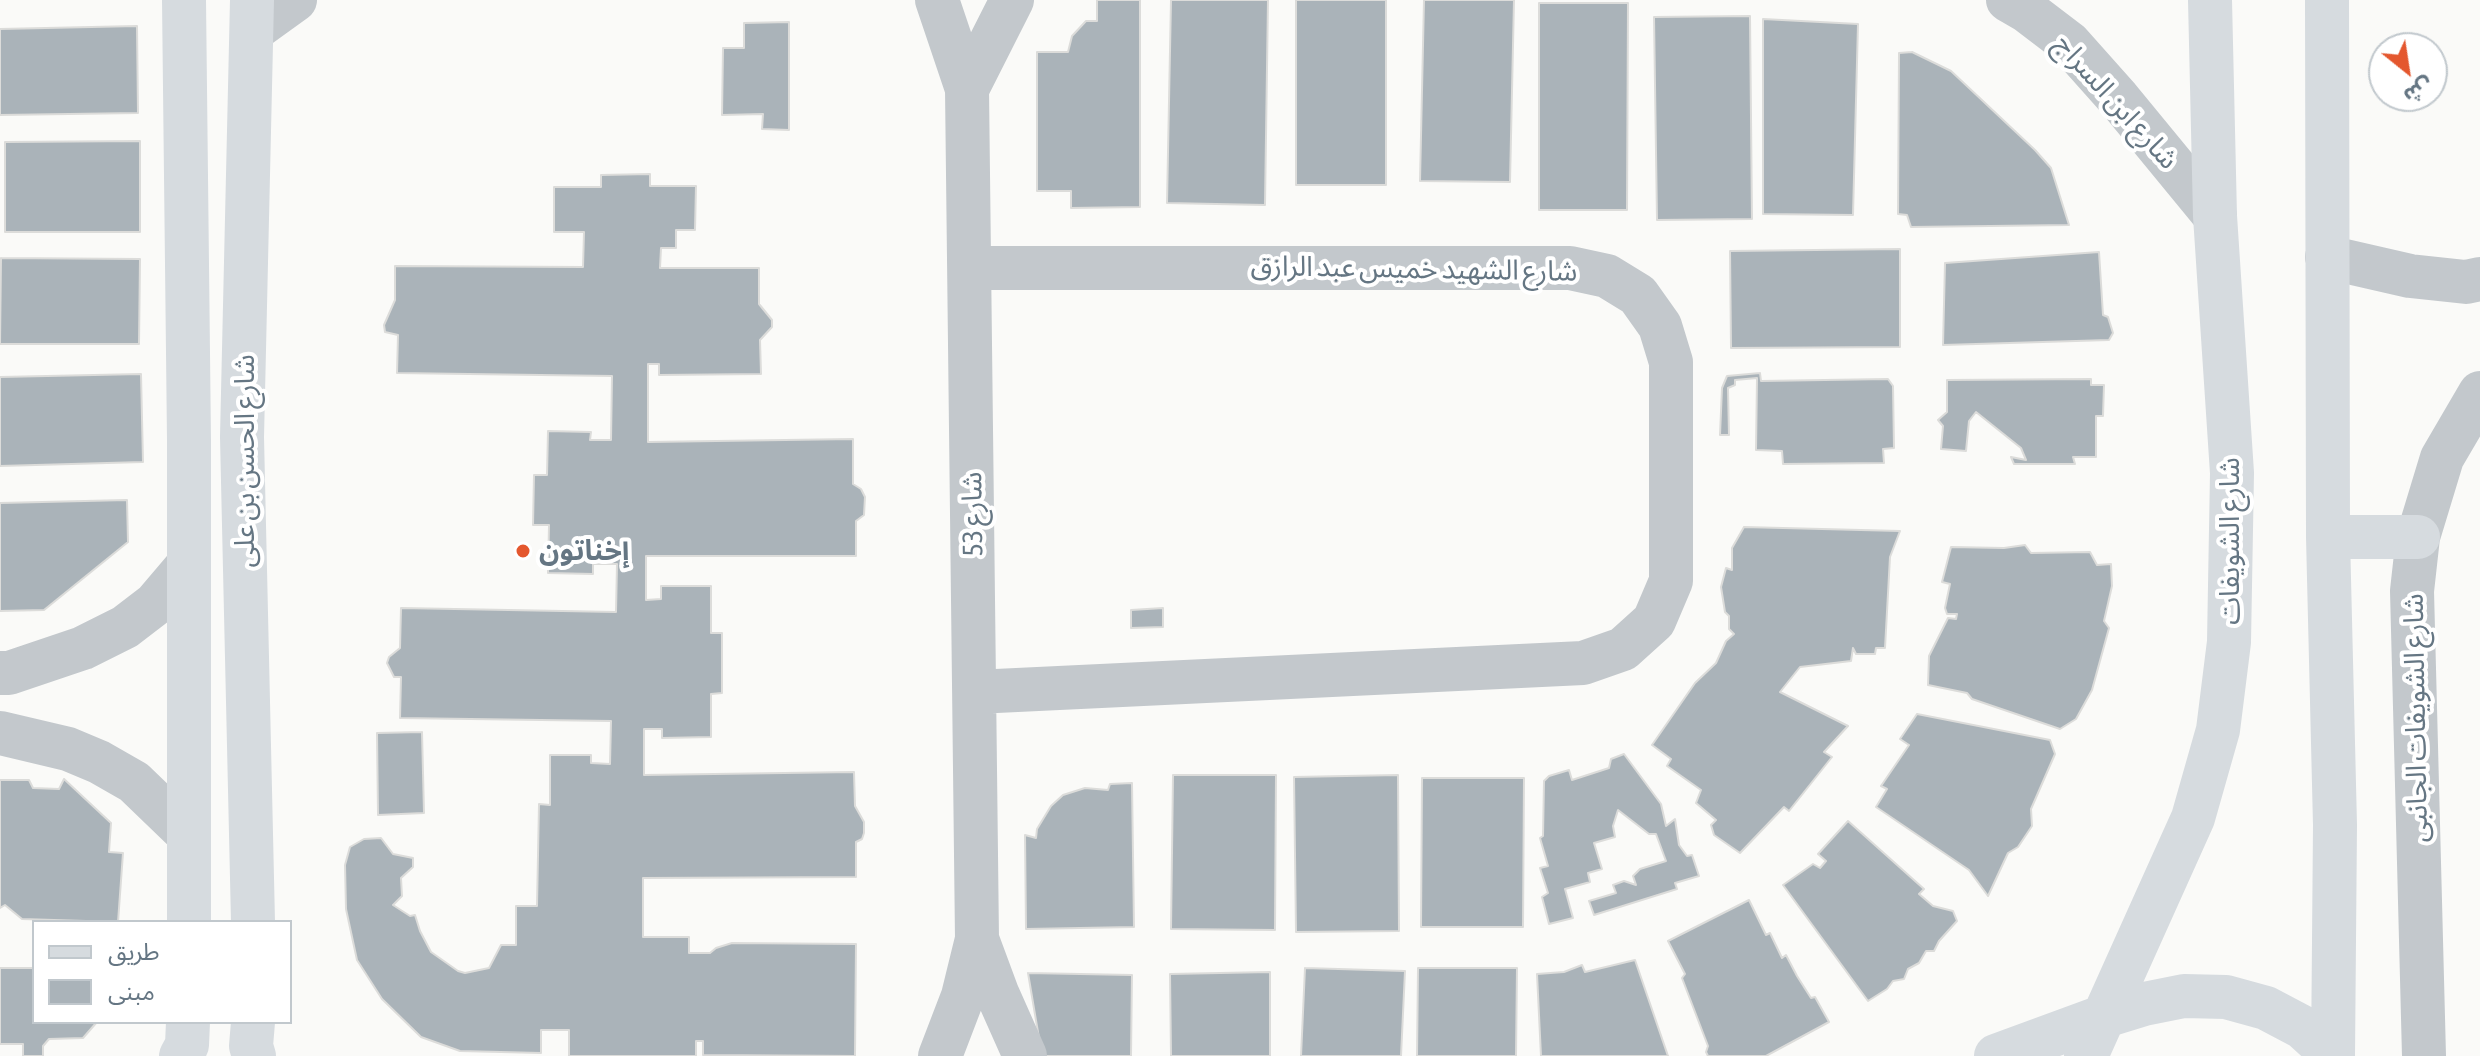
<!DOCTYPE html>
<html>
<head>
<meta charset="utf-8">
<style>
  body { margin:0 }
  #map { position:relative; width:2480px; height:1056px; overflow:hidden; background:#fafaf8; font-family:"Asap Condensed","Noto Sans Arabic",sans-serif }
  canvas { display:block }
  .legend { position:absolute; left:32px; top:920px; width:260px; height:104px; box-sizing:border-box; background:#fff; border:2px solid #c1c8cd; margin:0; padding:10px 14px; list-style:none; font-size:24px; color:#657683 }
  .legend li { display:flex; align-items:center; gap:16px; height:40px }
  .legend b { width:40px; border:2px solid #c1c8cd }
  .north { position:absolute; left:2368px; top:32px; width:80px; height:80px; box-sizing:border-box; background:#fff; border:2px solid #c1c8cd; border-radius:50%; rotate:150deg; font-size:22px; font-weight:700; line-height:32px; text-align:center; color:#657683 }
  .north::after { content:''; display:block; margin:auto; width:28px; height:36px; background:#e4572e; clip-path:polygon(50% 0,100% 100%,50% 72%,0 100%) }
</style>
</head>
<body>
<div id="map">
<canvas width="2480" height="1056"></canvas>
<ul class="legend">
<li><b style="height:10px;background:#d6dbdf"></b>طريق</li>
<li><b style="height:22px;background:#aab3b9"></b>مبنى</li>
</ul>
<div class="north">ش</div>
</div>
<script>
const c = document.querySelector('canvas').getContext('2d');
c.lineJoin = 'round';
function fill(path, color) {
  c.fillStyle = color;
  c.fill(path, 'evenodd');
}
function shape(rows) {
  const path = new Path2D();
  for (const r of rows) {
    path.moveTo(r[0], r[1]);
    for (let i = 2; i < r.length; i += 2) path.lineTo(r[i], r[i + 1]);
  }
  return path;
}
function trace(path, color, width, dash) {
  c.strokeStyle = color;
  c.lineWidth = width;
  c.lineCap = dash ? 'butt' : 'round';
  c.setLineDash(dash || []);
  c.stroke(path);
}
function drawText(font, color, halo, rows, align = 'center') {
  c.font = font + ' "Asap Condensed","Noto Sans Arabic",sans-serif';
  c.lineWidth = 8;
  c.setLineDash([]);
  c.textBaseline = 'middle';
  c.strokeStyle = halo;
  c.fillStyle = color;
  for (const [text, x, y, turn = 0] of rows) {
    c.save();
    c.translate(x, y);
    c.rotate((+turn || 0) * Math.PI / 180);
    c.textAlign = isNaN(turn) ? turn : align;
    if (halo) c.strokeText(text, 0, 0);
    c.fillText(text, 0, 0);
    c.restore();
  }
}
const building = shape([
  [1097,0,1140,0,1140,207,1071,208,1071,191,1037,191,1037,52,1068,52,1072,36,1086,21,1097,21,1097,0],
  [1171,0,1268,0,1265,205,1167,203,1171,0],
  [1296,0,1386,0,1386,185,1296,185,1296,0],
  [1424,0,1514,0,1510,182,1420,181,1424,0],
  [1539,3,1628,3,1627,210,1539,210,1539,3],
  [1750,16,1752,219,1657,220,1654,17,1750,16],
  [1763,19,1858,24,1853,215,1763,214,1763,19],
  [789,22,789,130,762,129,763,114,722,115,723,48,744,48,744,23,789,22],
  [137,26,138,113,0,115,0,29,137,26],
  [1912,52,1951,71,2035,150,2051,168,2069,225,1911,227,1907,215,1898,214,1899,53,1912,52],
  [140,141,140,232,5,232,5,142,140,141],
  [650,174,650,186,696,186,695,230,676,230,676,248,661,248,660,268,759,268,759,304,772,320,772,327,760,340,761,374,659,375,659,364,648,364,648,442,853,439,853,484,861,489,865,497,864,515,856,521,856,556,646,556,646,600,661,599,661,586,711,586,711,633,722,633,722,693,711,694,711,737,662,738,662,729,644,729,644,775,854,772,855,806,864,822,864,833,862,839,856,842,856,877,643,878,643,937,689,937,689,953,710,953,716,948,732,943,856,944,855,1056,703,1055,703,1041,696,1041,696,1056,569,1056,569,1030,541,1030,541,1053,460,1051,421,1037,382,999,357,960,346,909,345,865,350,847,364,839,381,838,393,854,413,858,413,867,401,878,402,896,393,905,410,916,415,915,420,931,431,952,458,971,465,973,489,968,501,945,516,945,516,906,537,906,539,804,550,805,550,755,591,755,591,763,610,764,611,721,400,718,401,677,394,677,387,663,389,657,400,648,401,608,616,612,617,564,593,564,593,574,548,573,549,525,533,525,534,475,547,475,548,431,591,432,590,440,611,440,612,376,397,373,398,335,385,332,384,325,395,300,395,266,583,267,584,232,554,232,554,187,601,187,601,175,650,174],
  [1900,249,1900,347,1731,348,1730,251,1900,249],
  [2099,252,2103,315,2108,317,2113,333,2109,340,1943,345,1945,263,2099,252],
  [1,258,140,259,139,344,0,344,1,258],
  [1760,373,1761,381,1888,379,1893,386,1894,448,1883,449,1884,463,1783,464,1782,451,1756,450,1757,378,1735,380,1735,385,1728,388,1729,435,1720,435,1722,388,1727,376,1760,373],
  [141,374,143,462,0,466,0,377,141,374],
  [2091,379,2091,385,2104,385,2103,416,2096,416,2096,457,2073,457,2075,464,2014,464,2011,457,2026,460,2021,448,1976,412,1969,421,1966,451,1941,449,1943,426,1938,420,1947,412,1947,380,2091,379],
  [127,500,128,542,44,610,0,611,0,503,127,500],
  [1744,527,1900,531,1890,557,1885,648,1876,648,1875,654,1856,654,1853,648,1851,661,1800,667,1780,692,1848,726,1824,752,1832,757,1789,811,1784,807,1740,853,1714,835,1711,825,1716,820,1696,803,1701,790,1667,766,1671,759,1652,745,1695,683,1716,663,1726,641,1734,634,1729,629,1729,616,1725,612,1721,587,1726,568,1732,570,1732,548,1744,527],
  [2025,545,2031,553,2090,552,2097,565,2111,564,2112,586,2104,621,2109,628,2092,690,2076,719,2060,729,1972,699,1967,693,1928,685,1929,656,1948,618,1956,619,1957,614,1947,614,1945,608,1950,584,1942,582,1951,547,2004,548,2025,545],
  [1163,608,1163,627,1131,628,1131,610,1163,608],
  [1917,714,2050,740,2055,754,2031,809,2032,826,2018,847,2008,853,1988,896,1969,870,1876,807,1887,789,1881,786,1909,745,1900,739,1917,714],
  [422,732,424,813,378,815,377,733,422,732],
  [1624,754,1661,804,1666,826,1675,819,1679,845,1687,856,1692,855,1699,876,1675,883,1677,889,1594,915,1589,901,1616,893,1613,885,1624,881,1636,885,1633,876,1640,869,1666,861,1656,834,1649,834,1618,810,1613,826,1615,837,1594,843,1602,869,1588,873,1590,882,1565,889,1573,918,1549,924,1542,897,1548,893,1540,868,1548,866,1540,838,1543,836,1544,781,1549,776,1569,770,1572,780,1609,768,1611,759,1624,754],
  [1173,775,1276,775,1275,930,1171,929,1173,775],
  [1398,775,1399,931,1296,932,1294,777,1398,775],
  [1422,778,1524,778,1523,927,1421,927,1422,778],
  [64,779,111,823,109,852,123,853,118,922,22,919,5,905,0,908,0,780,29,780,33,788,59,789,64,779],
  [1132,783,1134,927,1026,929,1025,835,1036,838,1037,829,1051,806,1063,795,1085,788,1108,790,1110,784,1132,783],
  [1848,821,1924,889,1919,894,1933,906,1953,911,1957,921,1939,941,1934,951,1926,951,1919,963,1908,969,1904,979,1893,981,1887,989,1868,1001,1783,885,1813,864,1820,868,1826,861,1818,854,1848,821],
  [1749,900,1766,935,1770,933,1782,958,1786,955,1797,976,1811,998,1815,997,1829,1022,1766,1056,1708,1056,1706,1052,1708,1046,1682,978,1685,974,1668,941,1749,900],
  [1635,960,1668,1056,1541,1056,1537,974,1564,972,1582,965,1585,972,1635,960],
  [0,968,34,968,34,1022,97,1022,83,1038,49,1039,43,1046,43,1056,23,1056,23,1044,0,1044,0,968],
  [1305,968,1405,971,1401,1056,1301,1056,1305,968],
  [1418,968,1517,968,1516,1056,1417,1056,1418,968],
  [1270,972,1270,1056,1171,1056,1170,974,1270,972],
  [1028,973,1132,975,1131,1056,1042,1056,1028,973]
]);
const street = shape([
  [937,0,967,89,977,939,963,996,940,1056],
  [2008,0,2027,11,2069,43,2118,98,2215,216],
  [252,31,295,0],
  [967,89,1012,0],
  [2327,257,2410,276,2466,282,2480,279],
  [970,268,1570,268,1607,276,1638,295,1660,326,1671,362,1671,581,1654,621,1623,649,1583,663,975,692],
  [0,673,9,673,83,648,125,627,155,604,189,564],
  [0,733,68,749,99,762,134,782,189,835],
  [977,939,997,993,1025,1056],
  [2424,1056,2412,591,2418,537,2442,458,2480,393]
]);
const secondary = shape([
  [184,0,189,440,189,922],
  [252,0,242,437,253,922],
  [2327,0,2328,537,2335,825,2333,1056],
  [2328,537,2418,537],
  [253,1022,251,1046,254,1056],
  [181,1056,187,1045,188,1022],
  [1996,1056,2105,1016,2144,1004,2184,996,2226,997,2266,1008,2302,1027,2333,1055],
  [2086,1056,2193,818,2218,730,2229,642,2232,473,2215,216,2210,0]
]);
const markers = [
  [523,551,8,"#e4572e"]
];
const streetNames = [
  ["شارع ابن السراج",2116,102,48],
  ["شارع الشهيد خميس عبد الرازق",1414,269,1],
  ["شارع الحسن بن على",245,461,-90],
  ["شارع 53",973,514,-91],
  ["شارع الشويفات",2230,541,-90],
  ["شارع الشويفات الجانبى",2416,718,-91]
];
const poiNames = [
  ["إخناتون",539,551]
];
fill(building, '#aab3b9');
trace(building, '#dcdcda', 2);
trace(street, '#c3c8cc', 44);
trace(secondary, '#d6dbdf', 44);
for (const [x, y, r, color] of markers) {
  const dot = new Path2D();
  dot.arc(x, y, r, 0, 2 * Math.PI);
  c.fillStyle = color;
  c.fill(dot);
  trace(dot, '#fff', 3);
}
drawText('28px', '#657683', '#fff', streetNames);
drawText('bold 28px', '#657683', '#fff', poiNames, 'left');
</script>
</body>
</html>
